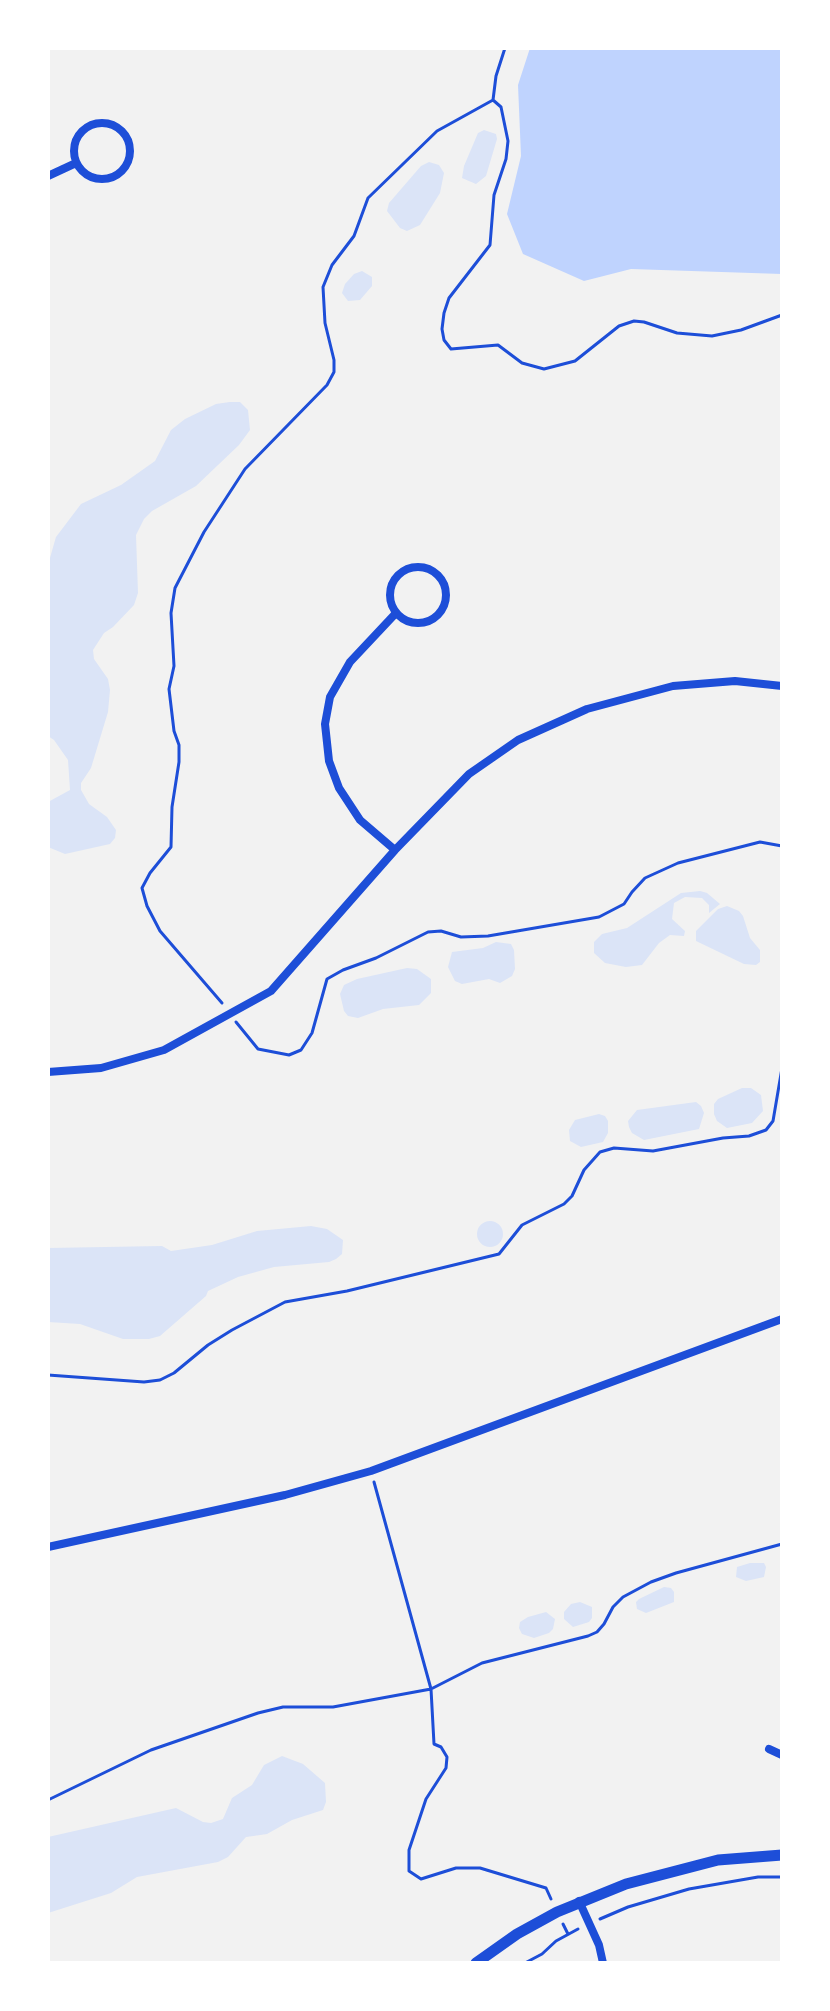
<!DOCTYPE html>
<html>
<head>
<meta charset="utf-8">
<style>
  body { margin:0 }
  #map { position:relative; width:830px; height:2011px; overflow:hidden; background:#f2f2f2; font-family:Montserrat,sans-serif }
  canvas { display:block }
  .frame { position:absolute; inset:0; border:50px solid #fff; pointer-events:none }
</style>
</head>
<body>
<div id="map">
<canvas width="830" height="2011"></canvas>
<div class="frame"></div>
</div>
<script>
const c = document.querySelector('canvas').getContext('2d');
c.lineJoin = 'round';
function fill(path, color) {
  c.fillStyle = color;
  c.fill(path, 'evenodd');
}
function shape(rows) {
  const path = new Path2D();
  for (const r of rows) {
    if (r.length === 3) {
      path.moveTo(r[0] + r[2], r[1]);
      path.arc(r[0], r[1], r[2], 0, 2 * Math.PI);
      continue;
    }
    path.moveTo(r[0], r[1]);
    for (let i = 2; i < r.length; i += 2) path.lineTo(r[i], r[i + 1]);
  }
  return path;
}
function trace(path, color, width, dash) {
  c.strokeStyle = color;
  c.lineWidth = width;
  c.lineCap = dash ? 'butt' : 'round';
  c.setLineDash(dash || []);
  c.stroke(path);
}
const green = shape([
  [484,130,496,134,497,139,486,176,476,184,462,178,464,166,478,133],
  [429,162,439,165,444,173,440,193,420,225,407,231,400,228,387,211,389,203,421,166],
  [362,271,372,277,372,286,360,300,348,301,342,293,345,284,354,274],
  [230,402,240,402,248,410,250,430,239,445,196,486,152,511,144,519,136,535,138,593,134,605,113,627,104,633,93,650,94,659,108,679,110,690,108,712,91,768,81,783,81,790,89,804,107,817,116,830,115,838,110,844,65,854,48,847,48,802,70,790,68,760,54,740,48,736,48,565,56,537,81,504,121,485,155,461,171,430,185,419,216,404],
  [700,891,707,893,720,904,709,913,709,905,702,898,685,897,674,903,672,919,685,931,684,936,670,935,659,943,642,965,626,967,605,963,594,953,594,942,602,934,627,928,681,893],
  [727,906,739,911,743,916,750,938,760,950,760,962,756,965,744,964,696,941,696,931,718,909],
  [496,942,511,944,514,950,515,969,512,976,500,983,489,979,462,984,455,981,448,967,452,952,483,948],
  [407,968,417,969,431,979,431,993,419,1005,383,1009,358,1018,348,1016,344,1011,340,994,344,985,357,979],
  [742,1088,751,1088,761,1095,763,1111,752,1123,727,1128,717,1121,714,1114,714,1104,718,1099],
  [696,1102,701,1106,704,1113,699,1129,644,1140,632,1133,629,1127,628,1121,637,1110],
  [599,1114,605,1116,608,1121,608,1133,603,1142,581,1147,570,1141,569,1130,575,1120],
  [490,1234,13],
  [311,1226,327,1229,343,1240,342,1254,336,1259,329,1262,274,1267,238,1277,208,1291,206,1296,160,1336,149,1339,123,1339,80,1324,48,1322,48,1248,162,1246,171,1251,212,1245,257,1231],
  [750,1563,764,1563,766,1567,764,1577,746,1581,736,1577,737,1567],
  [664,1587,671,1588,674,1592,674,1602,646,1613,637,1609,636,1602,639,1599],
  [580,1602,592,1607,592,1618,589,1622,573,1627,564,1619,564,1612,571,1604],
  [546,1612,555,1619,553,1629,549,1633,534,1638,522,1634,519,1628,520,1622,528,1617],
  [282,1756,303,1764,325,1783,326,1802,323,1810,292,1820,267,1834,246,1837,228,1857,218,1862,137,1877,111,1893,48,1913,48,1837,176,1808,203,1822,211,1823,223,1819,232,1798,252,1785,264,1765]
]);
const water = shape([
  [530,48,782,48,782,274,631,269,584,281,523,254,507,214,521,156,518,85]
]);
const path = shape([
  [505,48,496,76,493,100,501,107,508,141,506,159,494,195,490,245,449,298,444,313,442,329,444,340,451,349,498,345,522,363,544,369,575,361,619,326,634,321,644,322,677,333,712,336,741,330,782,315],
  [222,1003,160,931,147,906,142,888,150,873,171,847,172,807,179,762,179,745,174,731,169,689,174,666,171,613,175,588,204,532,245,469,327,385,334,372,334,360,325,323,323,287,332,265,354,236,368,198,437,131,493,100],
  [236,1022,258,1049,289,1055,301,1050,312,1033,327,979,343,970,376,958,428,932,441,931,461,937,488,936,599,917,624,904,632,892,645,878,678,863,760,842,782,846],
  [48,1375,144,1382,160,1380,174,1373,208,1345,232,1330,285,1302,347,1291,499,1254,522,1225,564,1204,572,1196,584,1170,600,1152,614,1148,653,1151,723,1138,749,1136,766,1130,773,1121,782,1068],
  [374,1482,431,1689,434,1744,441,1747,447,1757,446,1768,426,1799,409,1850,409,1871,421,1879,456,1868,480,1868,546,1888,551,1899],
  [48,1800,151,1750,258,1713,283,1707,333,1707,431,1689,482,1663,588,1636,597,1632,604,1624,613,1607,623,1597,651,1582,676,1573,782,1544],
  [600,1919,628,1907,689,1889,758,1877,782,1877],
  [563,1924,568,1934],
  [525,1963,542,1954,556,1941,578,1929]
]);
const minor = shape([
  [102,151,28],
  [48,176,76,163],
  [418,595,28],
  [395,850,360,820,339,788,329,761,325,724,330,697,350,662,396,613],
  [48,1072,101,1068,164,1050,271,991,395,850,469,774,518,740,587,709,673,686,735,681,782,686],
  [48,1547,285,1495,371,1471,782,1319],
  [769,1749,782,1755],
  [579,1901,599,1945,603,1963]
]);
const tertiary = shape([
  [476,1963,517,1934,557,1912,626,1884,718,1860,782,1855]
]);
fill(green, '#dbe4f7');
fill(water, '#bfd3fe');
trace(path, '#1d4ed8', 3);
trace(minor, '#1d4ed8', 8);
trace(tertiary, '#1d4ed8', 11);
</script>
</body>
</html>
